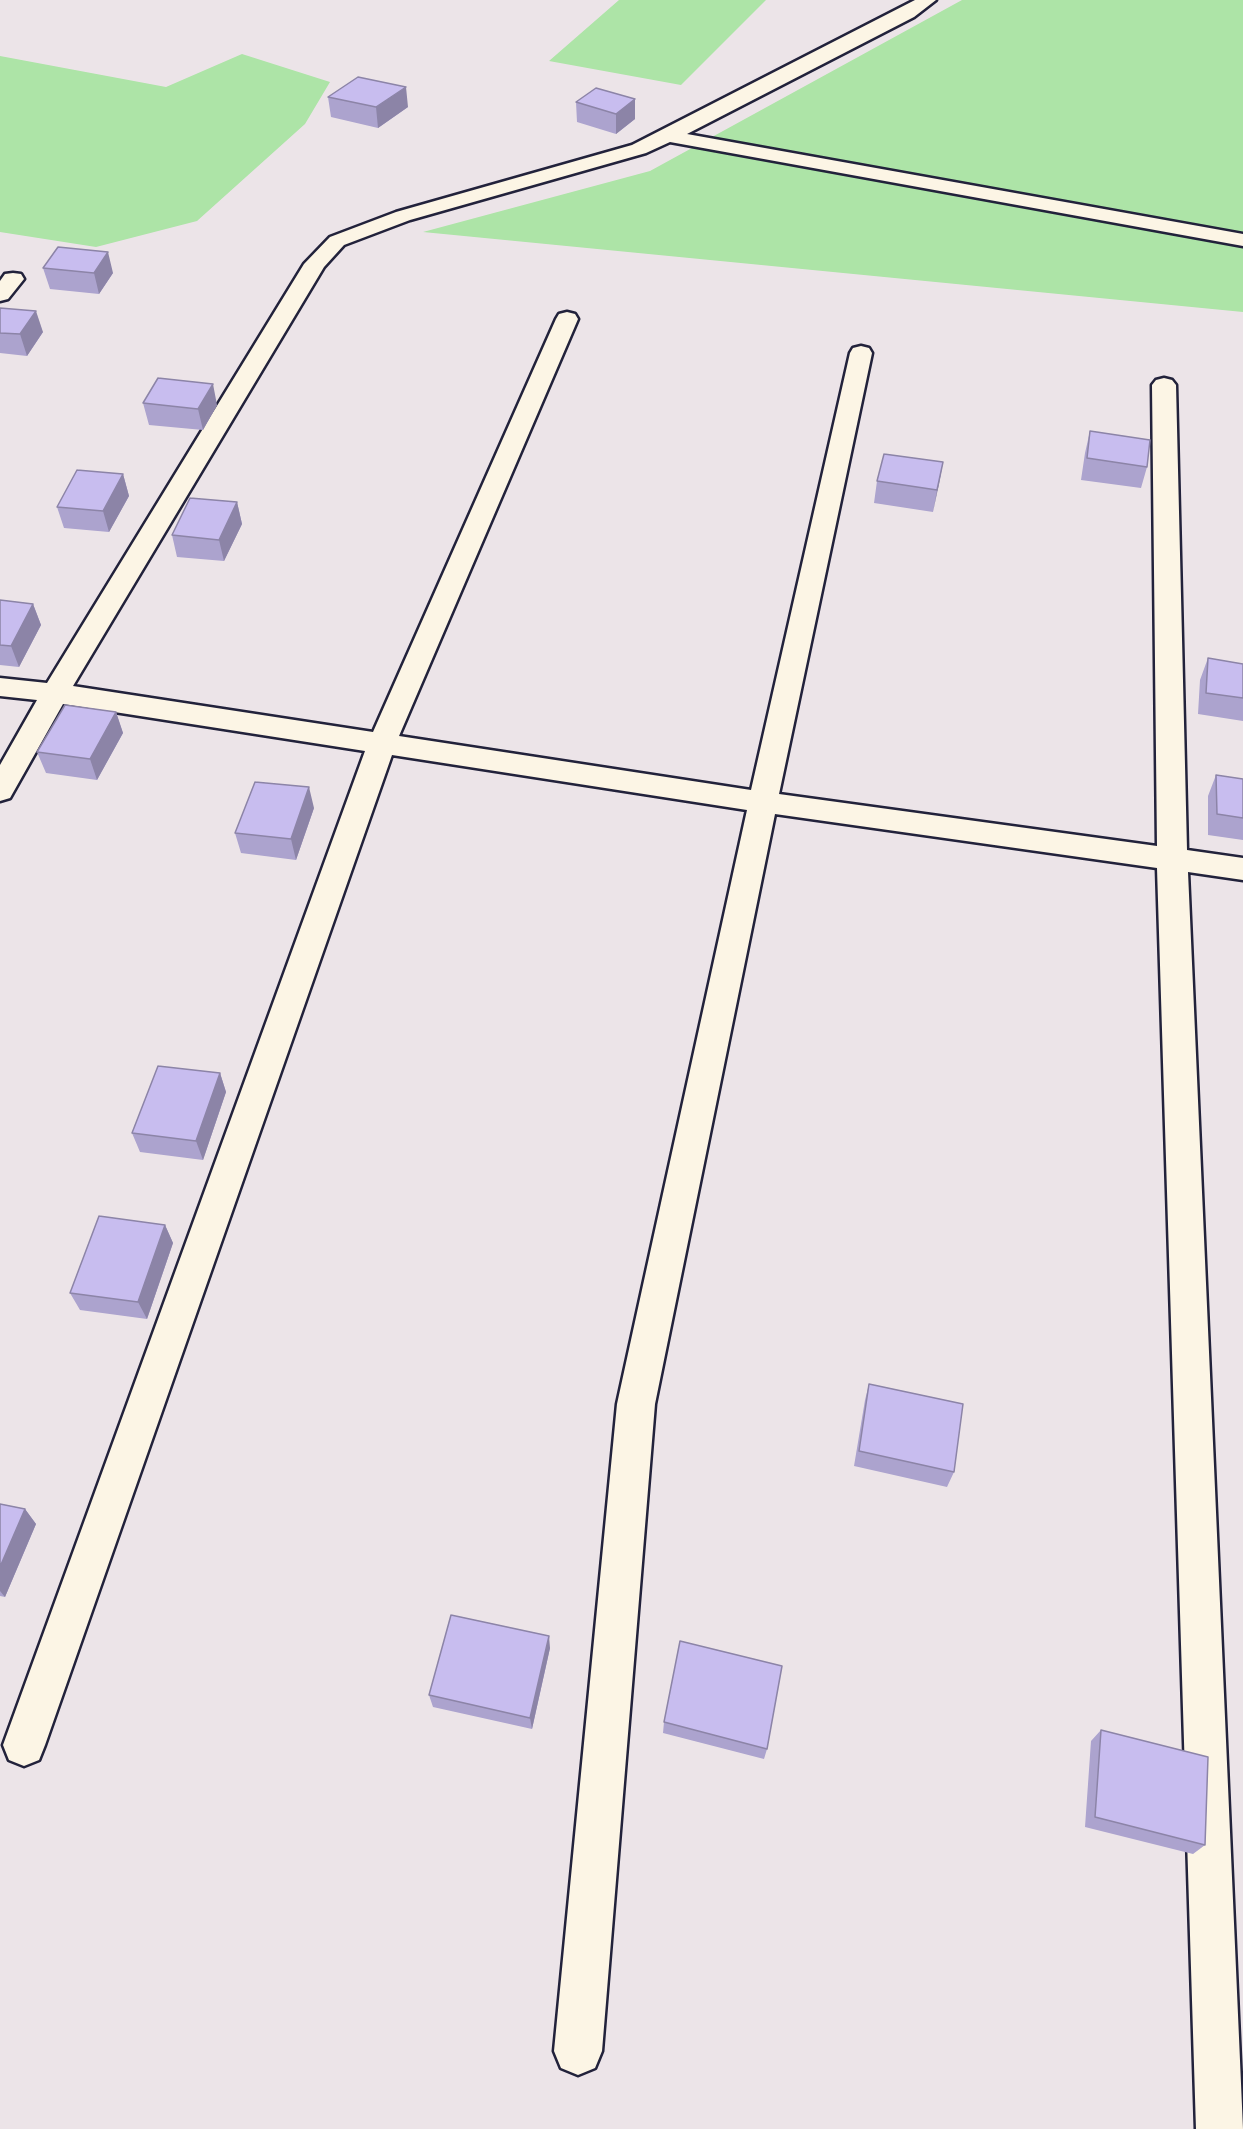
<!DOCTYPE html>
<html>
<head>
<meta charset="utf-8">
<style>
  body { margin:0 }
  canvas { display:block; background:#ece4e8 }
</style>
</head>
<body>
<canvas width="1243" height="2129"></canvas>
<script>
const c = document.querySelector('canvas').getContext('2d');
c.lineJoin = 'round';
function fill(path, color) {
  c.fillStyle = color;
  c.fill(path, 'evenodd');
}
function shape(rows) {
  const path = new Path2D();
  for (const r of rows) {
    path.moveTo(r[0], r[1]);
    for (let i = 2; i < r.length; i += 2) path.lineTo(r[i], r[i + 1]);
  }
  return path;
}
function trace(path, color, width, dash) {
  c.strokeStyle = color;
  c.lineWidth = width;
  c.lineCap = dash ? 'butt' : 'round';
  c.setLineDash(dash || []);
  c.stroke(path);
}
const green = shape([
  [619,0,766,0,681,85,549,61],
  [962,0,1243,0,1243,312,423,232,650,171],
  [242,54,330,82,305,124,197,221,96,247,0,232,0,56,166,87]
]);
const street = shape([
  [915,0,936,0,914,17,687,134,1243,234,1243,246,670,142,646,153,410,220,344,245,324,267,73,686,373,732,556,319,559,314,567,312,575,314,578,319,399,736,751,790,850,353,853,348,861,346,869,348,872,353,779,794,1157,846,1152,385,1156,380,1164,378,1172,380,1176,385,1187,850,1243,858,1243,880,1188,872,1243,2129,1196,2129,1157,868,775,814,655,1404,602,2051,595,2068,578,2075,561,2068,554,2051,617,1404,747,810,392,755,45,1745,39,1760,24,1766,9,1760,3,1745,365,751,63,704,10,798,0,801,0,765,37,700,0,696,0,678,47,683,304,264,330,237,396,212,632,145,915,0],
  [13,273,21,274,24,279,8,299,0,301,0,281,5,274,13,273]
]);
const wall = shape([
  [328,97,408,107,378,128,331,117],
  [635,99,635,119,616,134,577,122,576,102],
  [43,268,113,273,99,294,50,289],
  [0,308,43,332,27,356,0,353],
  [143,403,217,405,203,430,149,425],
  [1090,431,1147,467,1141,488,1081,480,1085,453],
  [943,462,933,512,874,503,877,481],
  [123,474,129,496,109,532,64,528,57,507],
  [237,502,242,524,224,561,177,557,172,535],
  [0,600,33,604,41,625,19,667,0,665],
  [1208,658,1243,664,1243,721,1198,714,1200,680],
  [116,712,123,733,97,780,46,773,37,752],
  [1216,775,1243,779,1243,840,1208,835,1208,796],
  [314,808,296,860,241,853,235,833],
  [220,1073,226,1092,203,1160,140,1152,132,1133],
  [165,1225,173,1243,147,1319,80,1310,70,1293],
  [869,1384,954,1472,947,1487,854,1466,865,1400],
  [0,1504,25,1509,36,1524,5,1597,0,1596],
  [550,1648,532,1729,433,1707,429,1695],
  [664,1722,767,1749,764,1759,663,1733],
  [1101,1730,1205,1845,1193,1854,1085,1827,1091,1741]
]);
const shadedWall = shape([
  [406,87,408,107,378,128,376,107],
  [635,99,635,119,616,134,616,114],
  [108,252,113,273,99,294,94,273],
  [36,311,43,332,27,356,20,334],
  [213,384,217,405,203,430,198,409],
  [943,462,939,484,933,512,937,490],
  [123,474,129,496,109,532,103,511],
  [237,502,242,524,224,561,219,540],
  [33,604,41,625,19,667,11,646],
  [116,712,123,733,97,780,90,759],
  [309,787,314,808,296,860,291,839],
  [220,1073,226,1092,203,1160,196,1141],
  [165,1225,173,1243,147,1319,138,1302],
  [25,1509,36,1524,5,1597,0,1591,0,1567],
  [549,1636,550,1648,532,1729,530,1718]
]);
const building = shape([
  [358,77,406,87,376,107,328,97,358,77],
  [596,88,635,99,616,114,576,102,596,88],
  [58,247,108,252,94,273,43,268,58,247],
  [0,308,36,311,20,334,0,333,0,308],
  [158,378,213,384,198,409,143,403,158,378],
  [1090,431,1150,440,1147,467,1087,458,1090,431],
  [884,454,943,462,937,490,877,481,884,454],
  [77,470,123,474,103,511,57,507,77,470],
  [190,498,237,502,219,540,172,535,190,498],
  [0,600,33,604,11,646,0,645,0,600],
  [1208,658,1243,664,1243,698,1206,693,1208,658],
  [65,705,116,712,90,759,37,752,65,705],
  [1216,775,1243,779,1243,818,1217,814,1216,775],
  [255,782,309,787,291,839,235,833,255,782],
  [158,1066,220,1073,196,1141,132,1133,158,1066],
  [99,1216,165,1225,138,1302,70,1293,99,1216],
  [869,1384,963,1404,954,1472,859,1451,869,1384],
  [0,1504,25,1509,0,1567,0,1504],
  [451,1615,549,1636,530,1718,429,1695,451,1615],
  [680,1641,782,1666,767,1749,664,1722,680,1641],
  [1101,1730,1208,1757,1205,1845,1095,1817,1101,1730]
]);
fill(green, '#ade4a7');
trace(street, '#22223b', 5);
fill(street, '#fcf5e5');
fill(wall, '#aca3ce');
fill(shadedWall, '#8c84a7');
fill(building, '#c8bdef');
trace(building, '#8c84a7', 1.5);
</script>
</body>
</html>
